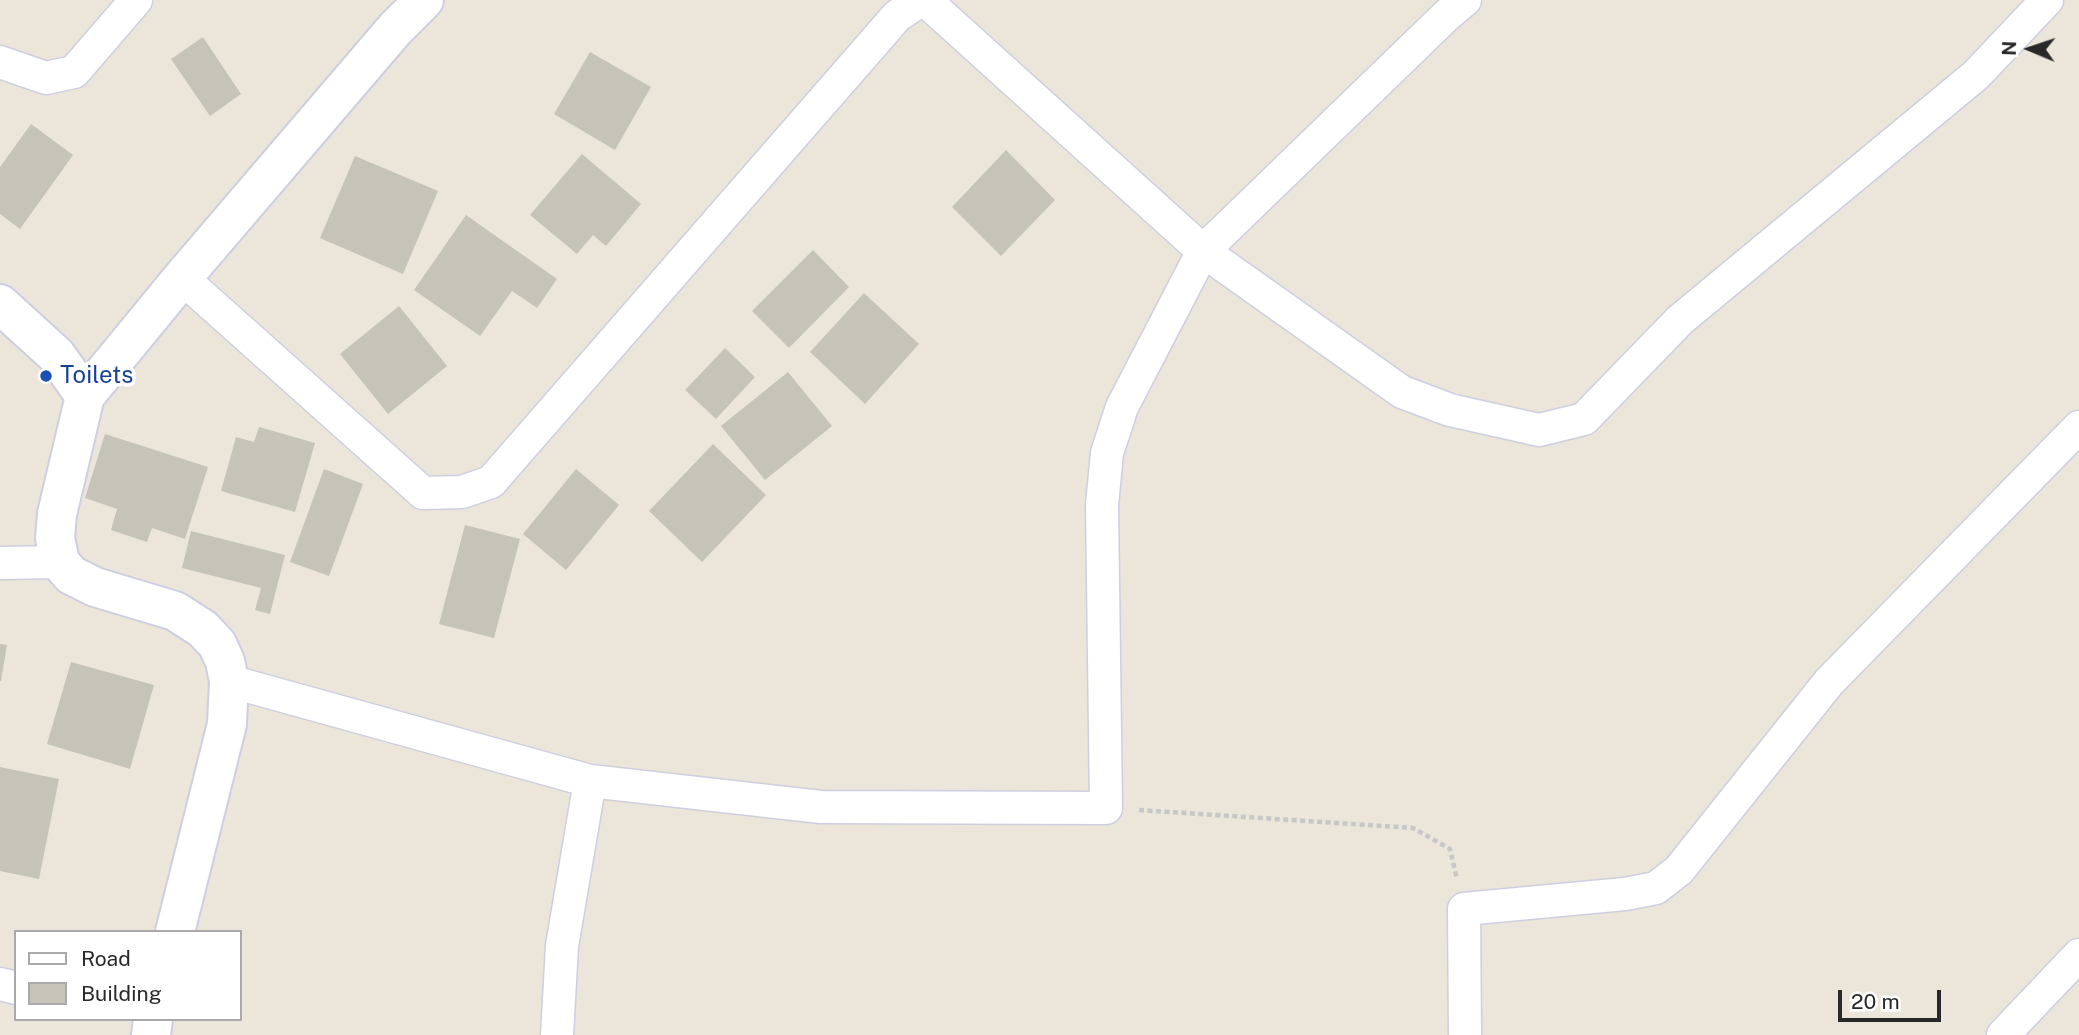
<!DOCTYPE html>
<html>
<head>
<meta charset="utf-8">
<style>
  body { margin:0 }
  #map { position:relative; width:2079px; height:1035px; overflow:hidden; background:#ebe6d9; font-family:"Public Sans",sans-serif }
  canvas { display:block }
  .legend { position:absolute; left:14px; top:930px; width:228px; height:91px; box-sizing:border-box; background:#fff; border:2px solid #a9a9a9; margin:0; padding:9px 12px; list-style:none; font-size:21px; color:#282828 }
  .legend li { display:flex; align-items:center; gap:14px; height:35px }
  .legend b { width:35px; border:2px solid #a9a9a9 }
  .north { position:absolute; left:1995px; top:14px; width:70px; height:70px; -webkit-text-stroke:5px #fff; paint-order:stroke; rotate:272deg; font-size:19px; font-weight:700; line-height:28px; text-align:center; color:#282828 }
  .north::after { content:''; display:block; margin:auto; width:24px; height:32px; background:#282828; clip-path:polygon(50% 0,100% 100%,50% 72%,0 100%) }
  .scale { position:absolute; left:1838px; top:990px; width:103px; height:32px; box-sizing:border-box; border:4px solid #282828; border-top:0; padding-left:9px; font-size:21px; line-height:24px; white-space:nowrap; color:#282828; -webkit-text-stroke:5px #fff; paint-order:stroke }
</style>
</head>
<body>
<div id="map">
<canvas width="2079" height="1035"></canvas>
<ul class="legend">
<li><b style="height:9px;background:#fff"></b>Road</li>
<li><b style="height:19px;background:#c6c3b9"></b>Building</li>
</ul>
<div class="north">N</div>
<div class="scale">20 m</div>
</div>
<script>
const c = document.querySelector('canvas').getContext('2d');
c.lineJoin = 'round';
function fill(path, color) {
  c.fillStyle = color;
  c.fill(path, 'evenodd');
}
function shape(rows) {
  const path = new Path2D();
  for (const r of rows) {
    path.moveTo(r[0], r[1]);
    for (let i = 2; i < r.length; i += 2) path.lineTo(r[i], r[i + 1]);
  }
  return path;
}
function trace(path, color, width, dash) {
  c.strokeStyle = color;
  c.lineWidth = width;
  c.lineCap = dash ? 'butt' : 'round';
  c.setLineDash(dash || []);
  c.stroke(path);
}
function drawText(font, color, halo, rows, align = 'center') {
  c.font = font + ' "Public Sans",sans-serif';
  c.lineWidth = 7;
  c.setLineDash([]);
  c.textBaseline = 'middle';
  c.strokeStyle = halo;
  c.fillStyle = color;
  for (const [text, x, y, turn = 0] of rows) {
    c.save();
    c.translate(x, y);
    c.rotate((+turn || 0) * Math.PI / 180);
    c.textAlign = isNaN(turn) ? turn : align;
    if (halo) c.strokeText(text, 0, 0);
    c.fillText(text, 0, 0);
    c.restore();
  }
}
const building = shape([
  [203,37,241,94,210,116,171,59],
  [590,52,651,87,615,150,554,114],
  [31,124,73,155,20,229,0,214,0,167],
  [1006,150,1055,200,1001,256,952,207],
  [582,154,641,204,606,246,593,235,577,254,530,215],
  [355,156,438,191,403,274,320,238],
  [466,215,557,279,537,308,512,291,480,336,414,290],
  [813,250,849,287,789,348,752,311],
  [864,293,919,344,865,404,810,352],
  [399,306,447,366,388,414,340,354],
  [725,348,755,377,716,419,685,390],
  [788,372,832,426,765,480,721,426],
  [259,427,315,443,295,512,221,491,236,437,254,442],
  [105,434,208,467,185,539,152,528,147,542,111,530,117,509,85,498],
  [713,444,766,495,702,562,649,511],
  [324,469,363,484,329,576,290,562],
  [576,469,619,505,566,570,523,534],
  [465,525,520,539,494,638,439,624],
  [191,531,285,555,270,614,255,610,261,588,182,568],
  [0,644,7,645,1,681,0,681],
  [71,662,154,685,130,769,47,744],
  [0,767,59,779,39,879,0,871]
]);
const path = shape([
  [1139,810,1413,828,1450,849,1457,879]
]);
const street = shape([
  [925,0,1203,251,1402,392,1450,410,1539,430,1584,419,1680,320,1976,75,2047,0],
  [0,62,46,78,74,72,136,0],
  [182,278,423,493,462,492,491,482,897,16,921,0],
  [0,563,60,562],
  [229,681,590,781,821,807,1106,808,1102,505,1107,453,1122,407,1203,251,1447,15,1465,0],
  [0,984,16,988],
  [557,1035,562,946,590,781],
  [1465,1035,1464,909,1625,894,1656,888,1679,870,1829,682,2079,427],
  [2003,1035,2079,955]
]);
const secondary = shape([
  [0,304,56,355,85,396],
  [175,932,227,724,229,681,225,661,217,644,203,629,175,611,95,587,71,575,60,562,55,538,57,514,85,396,182,278,395,29,424,0],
  [151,1035,153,1019]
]);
const markers = [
  [46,376,7,"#1a4fb4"]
];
const transitNames = [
  ["Toilets",60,376]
];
fill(building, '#c6c3b9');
trace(street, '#cecee2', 35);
trace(secondary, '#cecee2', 42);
trace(path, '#c7c7c7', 4.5, [5, 3.5]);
trace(street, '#fff', 32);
trace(secondary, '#fff', 38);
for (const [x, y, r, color] of markers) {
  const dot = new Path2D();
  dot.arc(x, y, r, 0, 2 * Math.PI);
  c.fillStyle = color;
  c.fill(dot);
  trace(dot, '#fff', 2.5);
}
drawText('24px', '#164399', '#fff', transitNames, 'left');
</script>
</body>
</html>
